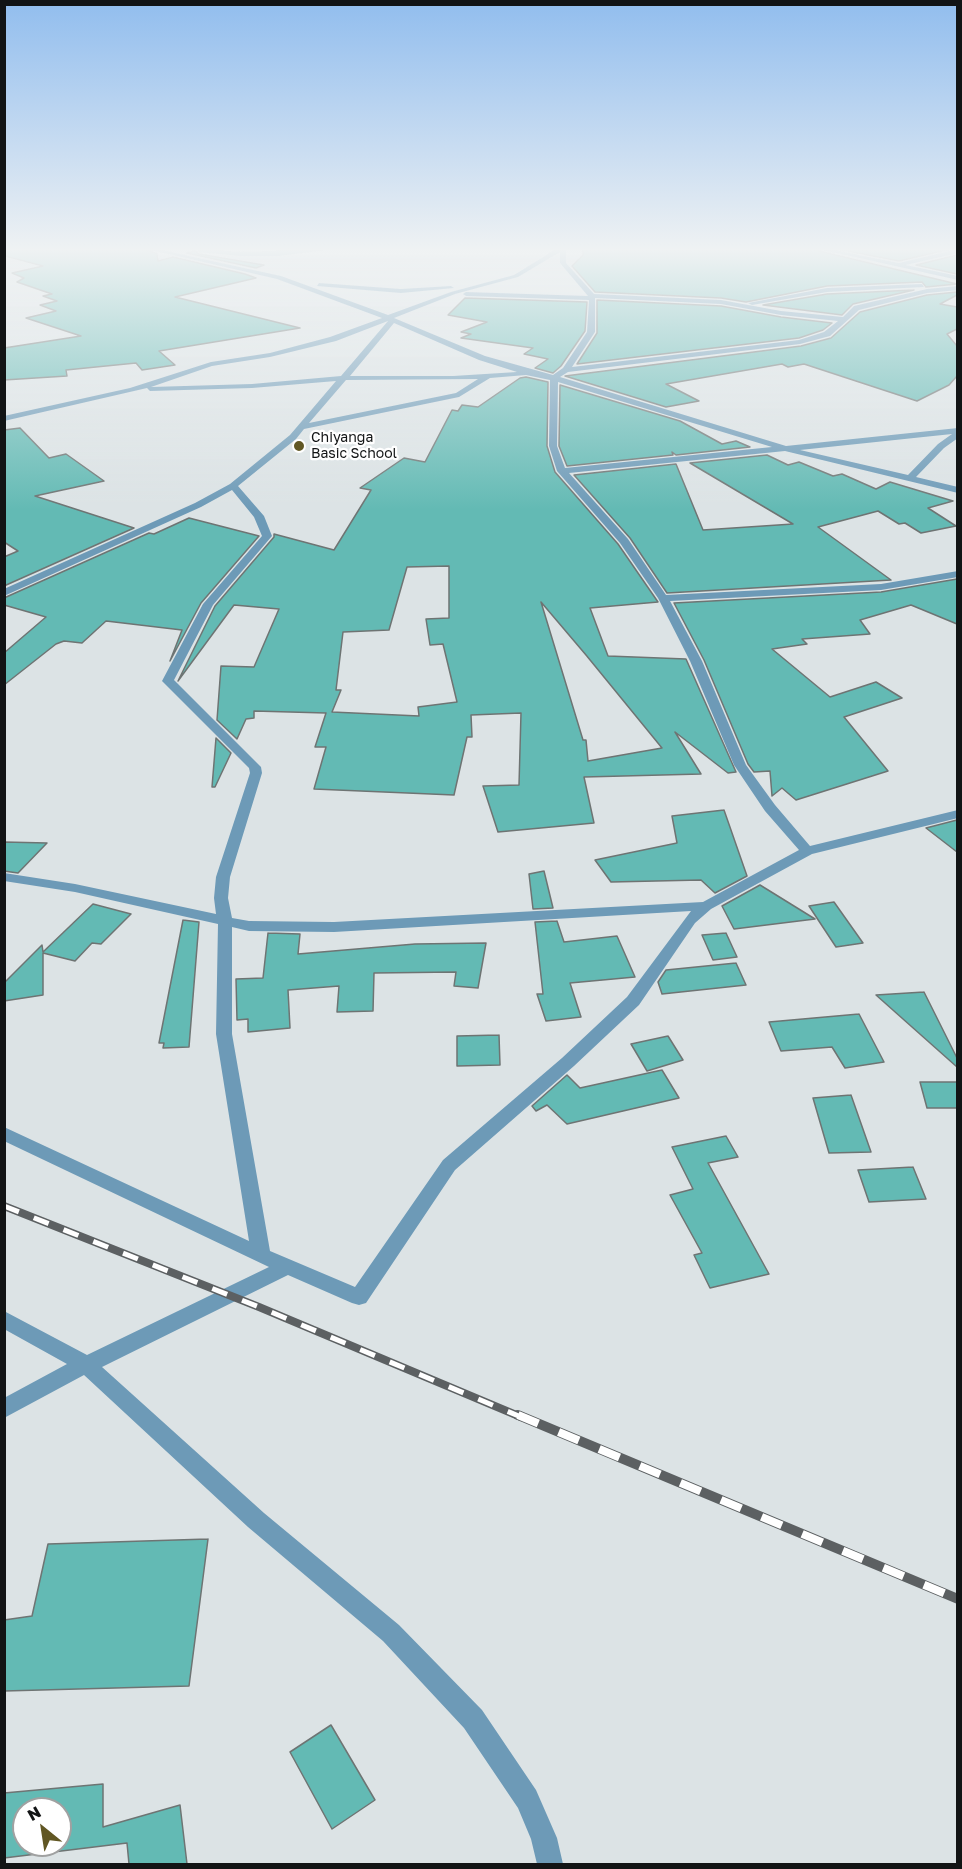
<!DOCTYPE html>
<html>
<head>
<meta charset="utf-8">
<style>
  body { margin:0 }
  #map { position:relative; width:962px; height:1869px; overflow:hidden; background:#dce3e5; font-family:"Golos Text",sans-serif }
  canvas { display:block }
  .frame { position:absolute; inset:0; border:6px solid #121415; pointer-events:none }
  .north { position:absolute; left:12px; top:1797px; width:60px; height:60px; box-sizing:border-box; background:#fff; border:2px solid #a0a1a1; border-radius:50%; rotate:330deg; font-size:16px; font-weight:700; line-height:24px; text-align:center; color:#121415 }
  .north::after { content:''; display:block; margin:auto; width:21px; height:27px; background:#615724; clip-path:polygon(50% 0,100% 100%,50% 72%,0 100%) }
</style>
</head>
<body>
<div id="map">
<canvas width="962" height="1869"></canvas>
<div class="frame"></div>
<div class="north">N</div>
</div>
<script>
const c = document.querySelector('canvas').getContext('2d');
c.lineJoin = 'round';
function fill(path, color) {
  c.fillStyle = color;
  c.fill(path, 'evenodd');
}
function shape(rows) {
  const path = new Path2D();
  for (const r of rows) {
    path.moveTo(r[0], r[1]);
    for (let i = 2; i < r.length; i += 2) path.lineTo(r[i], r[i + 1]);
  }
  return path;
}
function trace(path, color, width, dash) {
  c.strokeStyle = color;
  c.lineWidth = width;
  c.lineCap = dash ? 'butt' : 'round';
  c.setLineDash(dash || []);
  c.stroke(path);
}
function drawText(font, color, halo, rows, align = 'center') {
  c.font = font + ' "Golos Text",sans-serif';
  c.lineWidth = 4.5;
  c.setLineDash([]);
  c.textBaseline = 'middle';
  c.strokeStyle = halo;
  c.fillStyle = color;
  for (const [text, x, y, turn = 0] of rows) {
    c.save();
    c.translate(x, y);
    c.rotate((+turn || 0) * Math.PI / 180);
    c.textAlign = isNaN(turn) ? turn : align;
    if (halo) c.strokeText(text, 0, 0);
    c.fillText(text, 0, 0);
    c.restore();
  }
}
const building = shape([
  [6,249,145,249,157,254,158,261,173,257,245,274,256,278,175,297,300,328,159,351,175,365,142,370,136,363,66,370,67,376,4,380,4,348,81,336,26,318,56,311,40,305,57,301,43,296,52,294,17,282,24,278,12,273,43,266,5,256,6,249],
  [583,249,817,249,819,251,957,284,926,287,922,282,827,286,746,302,721,298,595,292,572,266,583,255,583,249],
  [838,249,950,249,899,261,838,249],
  [195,251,199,254,264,265,256,268,187,253,195,251],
  [957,255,957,274,916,265,957,255],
  [914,290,853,304,842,315,763,305,827,294,914,290],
  [957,292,957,295,940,304,957,307,957,329,947,334,957,346,957,376,949,385,917,401,804,364,788,367,782,364,666,384,699,401,666,407,565,376,801,346,831,338,860,312,927,295,957,292],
  [465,298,587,302,585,331,561,366,553,373,535,368,548,359,524,354,533,348,461,338,471,334,461,332,487,322,448,315,465,298],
  [597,300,721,306,781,317,832,323,823,330,799,338,577,364,597,333,597,300],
  [526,377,548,382,547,446,555,472,618,544,658,602,590,608,608,656,686,659,736,772,728,773,675,732,701,774,584,777,594,823,498,832,483,786,519,785,521,713,471,715,472,737,467,737,454,795,314,789,326,747,315,747,326,713,254,711,254,718,246,719,237,739,217,720,221,666,254,667,279,609,234,605,178,681,215,606,274,537,274,534,334,550,371,490,360,488,404,458,425,462,452,410,458,411,462,405,478,407,520,378,526,377],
  [449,566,449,618,426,619,430,645,443,644,457,702,418,707,419,716,332,712,341,690,336,690,343,632,389,630,407,567,449,566],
  [541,602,586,655,662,748,588,761,586,740,583,740,541,602],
  [560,385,680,421,722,444,736,441,750,447,676,455,672,452,673,455,567,466,559,446,560,385],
  [20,428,49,458,66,454,104,481,35,496,134,528,4,586,4,557,18,551,4,542,4,430,20,428],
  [767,455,788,465,799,462,833,476,842,474,876,489,890,482,953,501,928,508,956,526,921,533,905,523,899,524,878,511,818,527,891,580,667,593,630,538,574,475,676,464,703,530,793,524,690,463,767,455],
  [189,518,259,536,201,603,170,661,182,630,106,621,82,643,64,641,56,644,4,685,4,653,46,617,4,605,4,598,149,533,154,534,189,518],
  [957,579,957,624,911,605,860,620,870,634,802,639,807,644,772,649,830,697,876,682,902,698,844,717,888,771,796,800,782,788,772,796,770,771,754,772,748,764,704,660,674,603,881,592,957,579],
  [216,738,231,753,215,787,212,787,216,738],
  [724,810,747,876,715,893,701,880,611,882,595,860,677,843,672,816,724,810],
  [957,820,957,852,926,828,957,820],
  [4,842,47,843,18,873,4,871,4,842],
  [544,871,553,908,533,909,529,874,544,871],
  [760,885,815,919,734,929,722,906,760,885],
  [834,902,863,943,836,947,809,906,834,902],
  [93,904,131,914,101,944,92,943,75,961,43,953,43,995,4,1001,4,983,42,945,43,952,93,904],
  [183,920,199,922,189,1047,163,1048,164,1043,159,1043,183,920],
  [557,921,564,942,617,936,635,977,570,983,581,1017,546,1021,537,994,543,994,535,922,557,921],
  [268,933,300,934,298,954,415,944,486,943,478,988,454,986,456,972,374,973,373,1011,337,1012,339,986,288,990,290,1028,248,1032,248,1019,237,1020,236,979,263,978,268,933],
  [726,933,737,957,713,960,702,935,726,933],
  [736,963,746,985,662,994,658,982,666,970,736,963],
  [924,992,957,1058,957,1067,876,995,924,992],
  [859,1014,884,1062,845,1068,832,1047,781,1051,769,1022,859,1014],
  [499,1035,500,1065,457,1066,457,1036,499,1035],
  [668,1036,683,1060,647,1071,631,1044,668,1036],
  [662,1070,679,1098,567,1124,547,1105,536,1111,532,1106,567,1075,580,1088,662,1070],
  [920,1082,957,1082,957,1108,927,1108,920,1082],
  [851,1095,871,1152,829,1153,813,1098,851,1095],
  [726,1136,738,1157,708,1163,769,1274,710,1288,694,1255,702,1253,670,1195,693,1189,672,1147,726,1136],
  [913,1167,926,1199,869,1202,858,1170,913,1167],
  [208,1539,189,1686,4,1691,4,1620,32,1616,48,1544,208,1539],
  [331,1725,375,1800,332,1829,290,1752,331,1725],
  [103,1784,103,1827,180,1805,187,1864,129,1864,127,1843,4,1858,4,1793,103,1784],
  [24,1809,60,1809,60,1845,24,1845,24,1809]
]);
const street = shape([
  [147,249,157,249,281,276,388,315,451,292,514,275,556,249,566,249,566,263,594,294,721,300,781,311,843,317,854,306,927,289,958,286,958,290,927,293,859,310,830,336,800,344,568,372,560,377,786,446,958,428,958,438,944,448,916,477,958,487,958,493,785,451,569,473,628,539,666,595,881,584,958,571,958,577,881,590,670,601,702,661,746,765,775,805,810,846,958,810,958,818,812,854,711,909,695,923,639,1005,574,1066,455,1170,366,1303,359,1305,352,1303,288,1275,102,1367,264,1513,399,1625,482,1710,536,1790,557,1838,563,1864,537,1864,531,1839,518,1808,464,1728,383,1641,248,1527,84,1375,4,1418,4,1398,67,1364,4,1329,4,1311,87,1355,269,1267,4,1141,4,1127,249,1241,216,1034,218,924,75,892,4,881,4,873,75,884,216,914,214,898,216,877,250,773,249,768,162,681,203,604,262,536,254,517,232,490,201,507,4,596,4,589,195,503,230,484,290,435,336,381,252,388,150,391,147,388,4,421,4,416,130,388,211,362,270,353,330,337,382,318,277,279,147,249],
  [560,252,560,263,588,296,466,292,463,294,466,296,589,300,587,332,563,368,553,375,485,356,394,318,455,294,518,277,560,252],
  [595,298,721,304,781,315,838,321,824,332,799,340,572,367,595,332,595,298],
  [388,321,341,376,252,384,151,387,212,366,270,357,336,341,388,321],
  [394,323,479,360,517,372,453,376,350,376,394,323],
  [526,375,550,380,549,446,557,471,620,543,658,598,690,661,734,765,765,811,799,850,703,902,334,922,249,921,232,918,228,898,230,877,262,773,261,767,174,680,213,605,272,536,264,516,238,486,296,439,304,429,459,397,490,378,526,375],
  [478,379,456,393,309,423,346,380,478,379],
  [558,382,772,447,565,468,557,446,558,382],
  [952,434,938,444,908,475,800,450,952,434],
  [691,911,627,997,562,1058,443,1160,355,1287,270,1251,232,1034,232,927,249,931,334,932,691,911],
  [197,249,241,252,332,249,279,256,241,256,199,252,197,249],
  [819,249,829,249,899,263,958,249,958,253,906,265,958,276,958,280,819,249],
  [319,283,401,289,451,286,454,288,401,293,317,286,319,283],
  [922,284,924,287,827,292,752,305,748,303,827,288,922,284]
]);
const railFar1 = shape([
  [4,1206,259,1307,521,1417]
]);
const rail = shape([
  [518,1415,958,1599]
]);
const markers = [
  [299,446,6,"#615724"]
];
const farPoinames = [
  ["Chiyanga",311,438],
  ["Basic School",311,454]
];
fill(building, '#63bab4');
trace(building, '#6e7473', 1.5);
fill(street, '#6d9ab7');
trace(railFar1, '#5c6062', 8);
trace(rail, '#5c6062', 10);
trace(railFar1, '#fff', 5, [16]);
trace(rail, '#fff', 8, [22]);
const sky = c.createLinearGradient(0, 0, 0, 510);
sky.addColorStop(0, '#91bdee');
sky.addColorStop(0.49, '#eff2f3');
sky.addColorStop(1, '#eff2f300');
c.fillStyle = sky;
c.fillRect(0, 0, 962, 510);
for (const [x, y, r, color] of markers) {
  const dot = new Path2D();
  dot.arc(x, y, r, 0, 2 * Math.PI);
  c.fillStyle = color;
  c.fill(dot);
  trace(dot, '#fff', 2);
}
drawText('14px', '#121415', '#fff', farPoinames, 'left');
</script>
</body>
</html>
